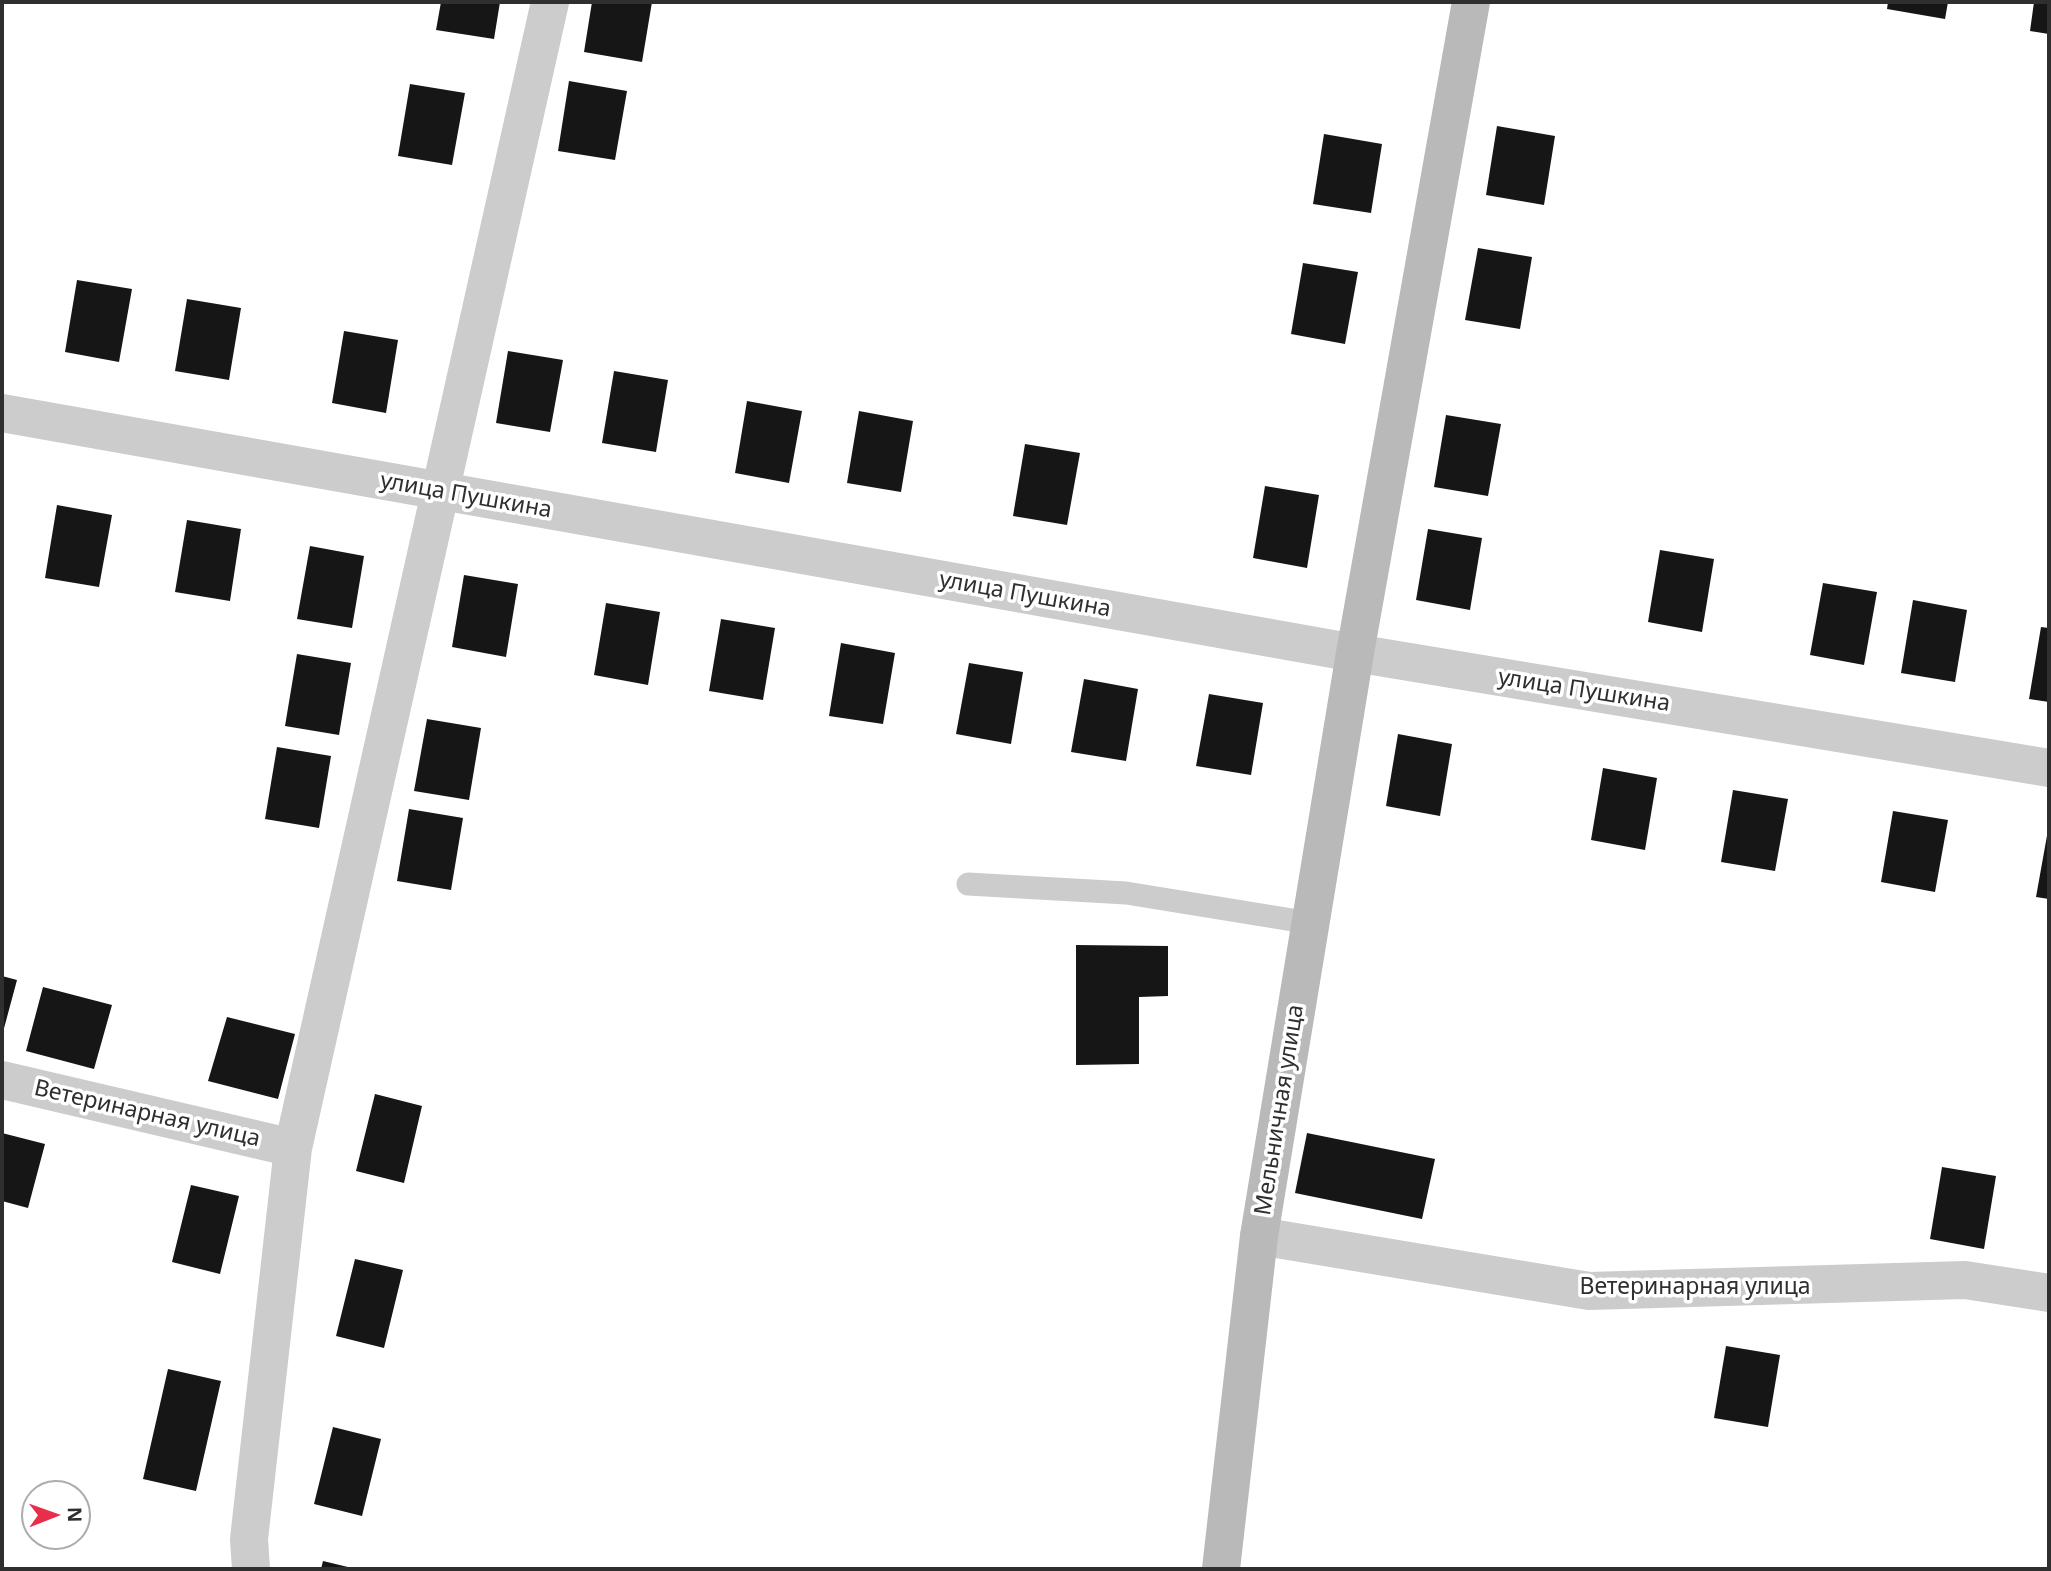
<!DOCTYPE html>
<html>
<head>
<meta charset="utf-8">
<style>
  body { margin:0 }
  #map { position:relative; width:2051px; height:1571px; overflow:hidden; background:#fff; font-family:"Noto Sans",sans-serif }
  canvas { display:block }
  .frame { position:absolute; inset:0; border:4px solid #2f2f2f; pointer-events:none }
  .north { position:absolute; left:21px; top:1480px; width:70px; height:70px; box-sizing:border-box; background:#fff; border:2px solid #acacac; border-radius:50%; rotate:89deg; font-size:19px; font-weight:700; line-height:28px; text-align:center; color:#2f2f2f }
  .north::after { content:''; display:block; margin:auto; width:24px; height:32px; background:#e92e4b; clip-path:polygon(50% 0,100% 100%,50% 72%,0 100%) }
</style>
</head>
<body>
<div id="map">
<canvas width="2051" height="1571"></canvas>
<div class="frame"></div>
<div class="north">N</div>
</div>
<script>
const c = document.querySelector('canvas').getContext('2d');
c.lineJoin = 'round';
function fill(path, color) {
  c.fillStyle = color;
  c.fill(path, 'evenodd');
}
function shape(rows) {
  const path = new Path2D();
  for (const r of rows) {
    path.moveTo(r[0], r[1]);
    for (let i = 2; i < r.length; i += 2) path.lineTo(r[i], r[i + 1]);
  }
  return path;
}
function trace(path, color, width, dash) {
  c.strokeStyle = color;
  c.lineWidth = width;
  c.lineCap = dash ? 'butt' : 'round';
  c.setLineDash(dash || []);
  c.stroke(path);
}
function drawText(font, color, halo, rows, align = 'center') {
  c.font = font + ' "Noto Sans",sans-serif';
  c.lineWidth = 7;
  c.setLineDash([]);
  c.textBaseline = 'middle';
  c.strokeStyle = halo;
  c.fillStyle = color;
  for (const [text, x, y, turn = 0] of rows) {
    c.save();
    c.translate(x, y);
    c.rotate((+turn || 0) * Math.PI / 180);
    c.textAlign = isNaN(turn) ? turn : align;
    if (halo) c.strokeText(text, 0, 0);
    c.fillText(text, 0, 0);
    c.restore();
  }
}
const building = shape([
  [441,2,500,2,494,39,436,30],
  [592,2,652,2,642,62,584,52],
  [1888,2,1948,2,1945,19,1887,9],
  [2034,2,2049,2,2049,34,2030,31],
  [569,81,627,91,615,160,558,151],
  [410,84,465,93,452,165,398,156],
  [1497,126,1555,136,1544,205,1486,195],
  [1324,134,1382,144,1371,213,1313,204],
  [1478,248,1532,257,1520,329,1465,320],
  [1303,263,1358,272,1345,344,1291,334],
  [77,280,132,289,119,362,65,352],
  [187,299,241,308,229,380,175,371],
  [344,331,398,340,386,413,332,403],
  [508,351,563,360,550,432,496,423],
  [614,371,668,380,656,452,602,443],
  [747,401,802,411,789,483,735,473],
  [859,411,913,421,901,492,847,483],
  [1446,415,1501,424,1488,496,1434,487],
  [1025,444,1080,453,1067,525,1013,516],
  [1265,486,1319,495,1307,568,1253,558],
  [57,505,112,515,99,587,45,578],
  [187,520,241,529,230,601,175,592],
  [1428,529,1482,538,1470,610,1416,600],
  [310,546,364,556,352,628,297,619],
  [1660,550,1714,559,1702,632,1648,622],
  [464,575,518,584,506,657,452,647],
  [1823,583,1877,592,1864,665,1810,655],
  [1913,600,1967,610,1955,682,1901,673],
  [606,603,660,612,648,685,594,675],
  [721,619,775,628,763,700,709,691],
  [2041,627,2049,628,2049,702,2029,699],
  [841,643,895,653,883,724,829,716],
  [297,654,351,663,339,735,285,726],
  [969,663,1023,672,1011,744,956,734],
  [1084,679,1138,689,1126,761,1071,752],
  [1209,694,1263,703,1251,775,1196,766],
  [427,719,481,728,469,800,414,791],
  [1398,734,1452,744,1440,816,1386,806],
  [277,747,331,756,319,828,265,819],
  [1603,768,1657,778,1645,850,1591,840],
  [1733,790,1788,799,1775,871,1721,862],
  [409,809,463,818,451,890,397,881],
  [1893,811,1948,820,1935,892,1881,882],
  [2048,830,2049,830,2049,899,2036,897],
  [1076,945,1168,946,1168,996,1139,997,1139,1064,1076,1065],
  [2,976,17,980,3,1032,2,1032],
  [43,987,112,1005,94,1069,26,1051],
  [227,1017,295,1034,278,1099,208,1081],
  [375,1094,422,1106,404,1183,356,1171],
  [2,1133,45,1144,28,1208,2,1201],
  [1307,1133,1435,1159,1422,1219,1295,1193],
  [1942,1167,1996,1176,1984,1249,1930,1239],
  [191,1185,239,1196,220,1274,172,1262],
  [355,1259,403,1270,384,1348,336,1336],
  [1726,1346,1780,1355,1768,1427,1714,1418],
  [168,1369,221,1381,196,1491,143,1479],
  [333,1427,381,1439,362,1516,314,1504],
  [323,1561,352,1568,352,1569,321,1569]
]);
const lane = shape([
  [968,884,1126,893,1311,923]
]);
const street = shape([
  [2,413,1355,653,2049,768],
  [2,1080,293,1148],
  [1259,1236,1589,1291,1965,1280,2049,1293],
  [251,1569,249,1539,293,1148,550,2]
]);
const secondary = shape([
  [1221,1569,1259,1236,1355,653,1471,2]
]);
const streetNames = [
  ["улица Пушкина",466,496,10],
  ["улица Пушкина",1025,595,10],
  ["улица Пушкина",1584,691,9],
  ["Мельничная улица",1280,1110,-81],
  ["Ветеринарная улица",147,1114,13],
  ["Ветеринарная улица",1695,1287]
];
fill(building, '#161616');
trace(lane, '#ccc', 23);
trace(street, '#ccc', 38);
trace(secondary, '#b9b9b9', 38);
drawText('23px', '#2f2f2f', '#fff', streetNames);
</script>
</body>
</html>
